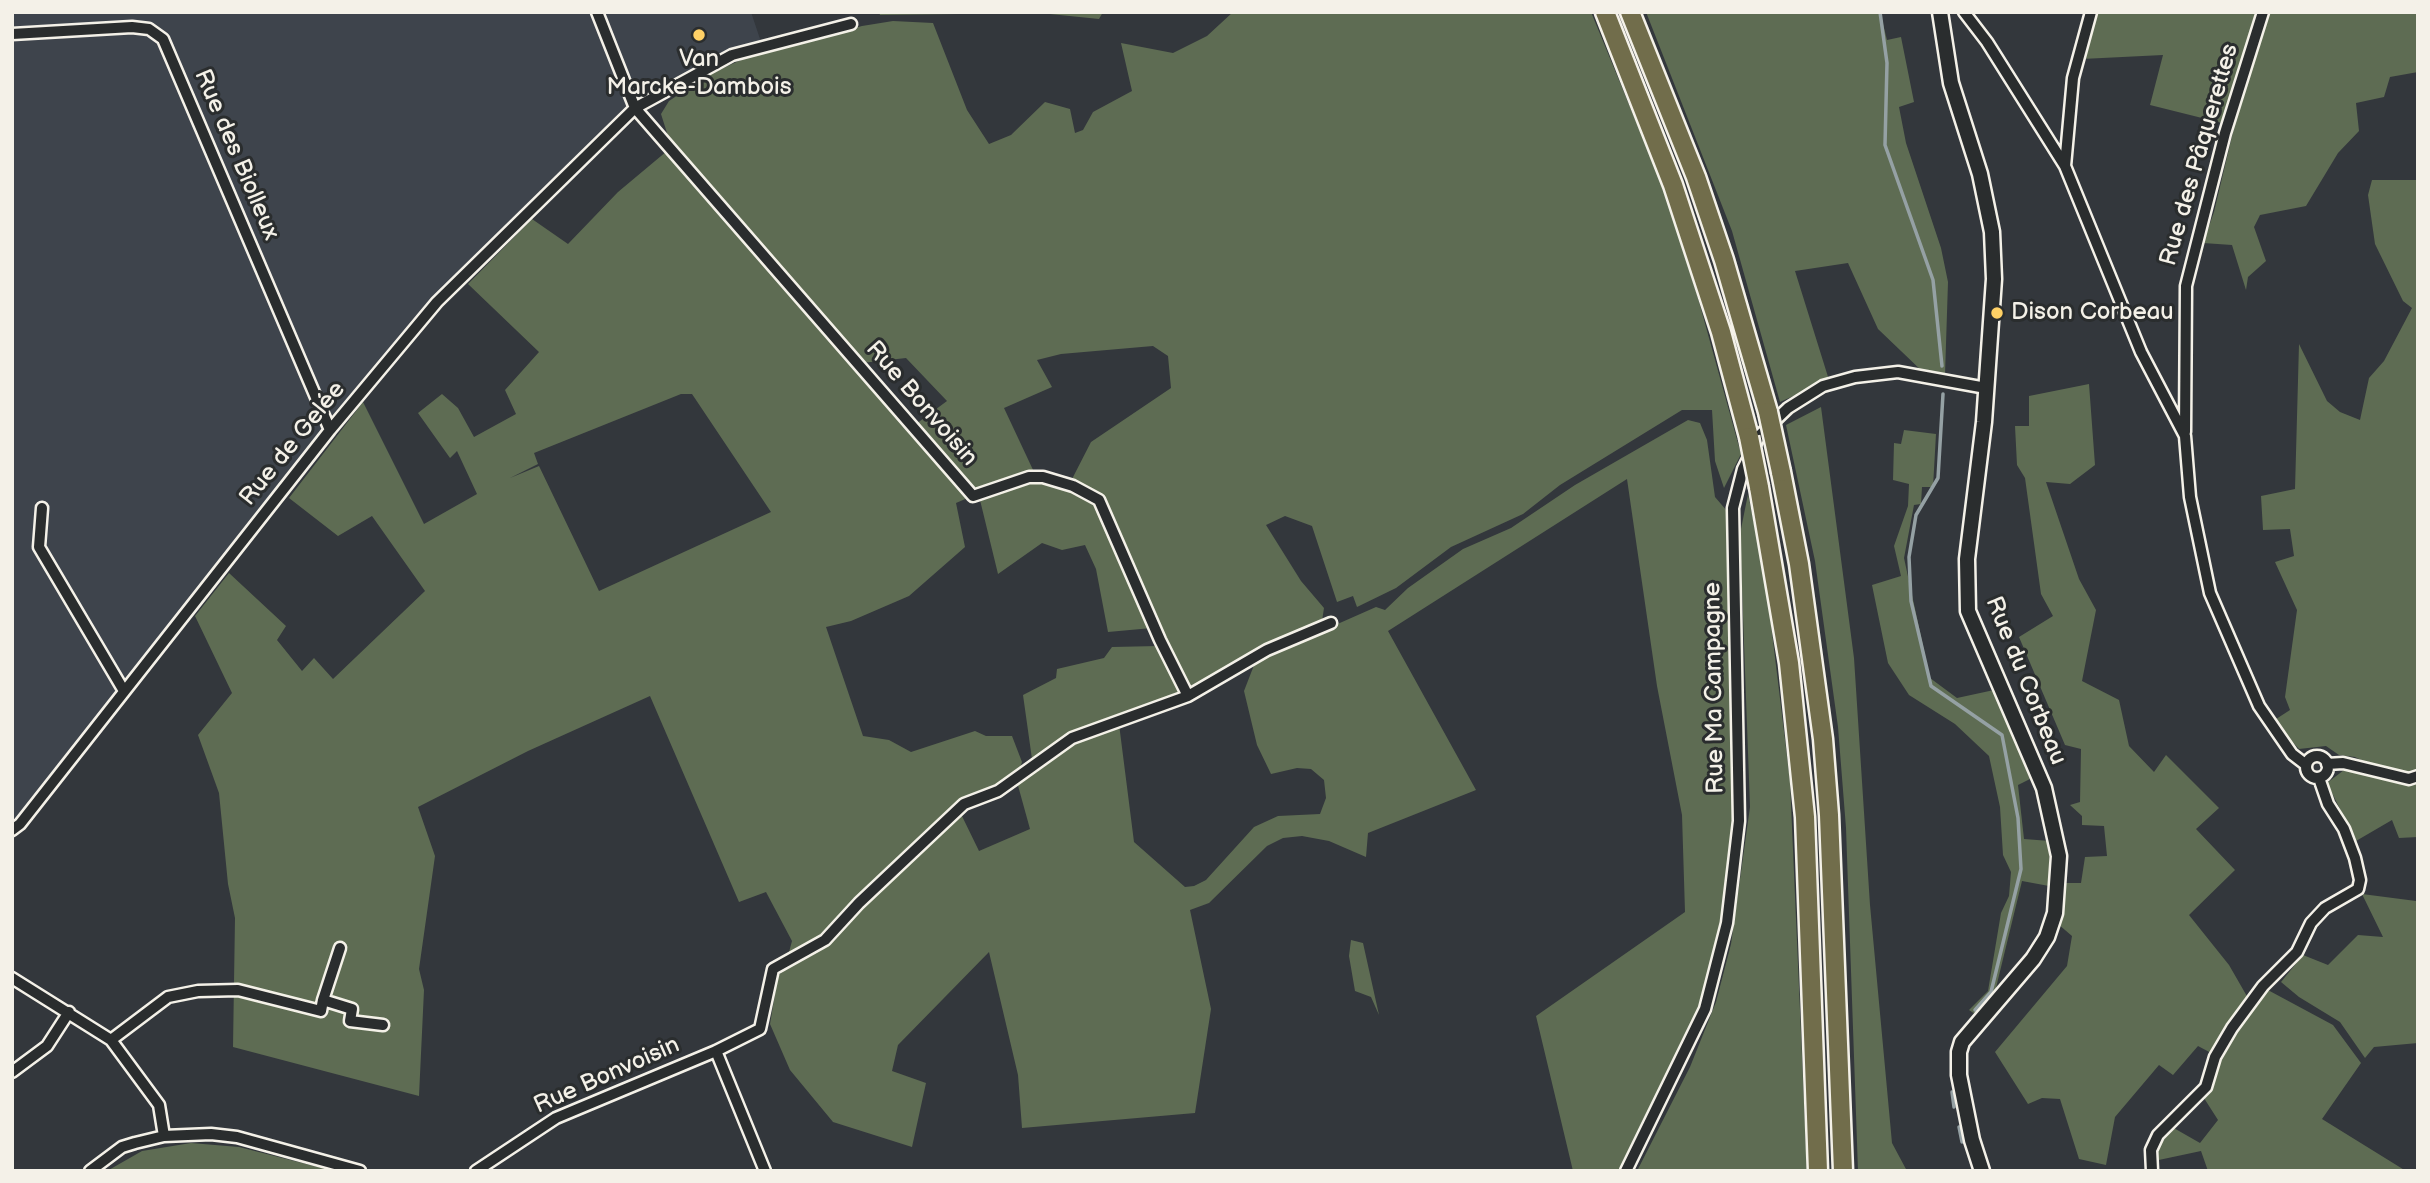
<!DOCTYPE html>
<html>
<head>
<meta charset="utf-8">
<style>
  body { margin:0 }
  #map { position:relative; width:2430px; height:1183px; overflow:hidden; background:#33373c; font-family:"Balsamiq Sans",sans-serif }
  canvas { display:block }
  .frame { position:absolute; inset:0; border:14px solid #f4f1e8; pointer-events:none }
</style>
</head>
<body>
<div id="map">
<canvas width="2430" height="1183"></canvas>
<div class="frame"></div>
</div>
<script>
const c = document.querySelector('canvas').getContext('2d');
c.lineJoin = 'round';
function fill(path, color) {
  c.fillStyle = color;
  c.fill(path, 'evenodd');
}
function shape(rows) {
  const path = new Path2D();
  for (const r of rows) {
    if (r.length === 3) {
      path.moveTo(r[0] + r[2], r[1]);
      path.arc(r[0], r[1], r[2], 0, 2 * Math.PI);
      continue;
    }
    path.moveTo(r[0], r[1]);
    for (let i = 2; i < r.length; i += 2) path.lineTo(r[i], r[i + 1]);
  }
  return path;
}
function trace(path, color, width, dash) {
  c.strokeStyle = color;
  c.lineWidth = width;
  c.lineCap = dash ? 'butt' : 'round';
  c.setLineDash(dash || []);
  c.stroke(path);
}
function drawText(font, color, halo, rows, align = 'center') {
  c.font = font + ' "Balsamiq Sans",sans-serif';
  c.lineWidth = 6;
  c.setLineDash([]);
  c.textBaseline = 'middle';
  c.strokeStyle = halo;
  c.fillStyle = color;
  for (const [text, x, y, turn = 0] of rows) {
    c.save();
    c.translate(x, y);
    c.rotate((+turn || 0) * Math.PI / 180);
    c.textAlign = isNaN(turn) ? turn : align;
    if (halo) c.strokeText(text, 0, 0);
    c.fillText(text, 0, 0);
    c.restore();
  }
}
const built = shape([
  [12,12,751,12,761,42,630,102,431,300,12,823]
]);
const green = shape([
  [879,12,1103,12,1099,19,1040,13,880,15],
  [1233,12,1591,12,1665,192,1698,298,1741,454,1724,488,1715,461,1712,410,1682,410,1560,485,1523,514,1451,547,1396,588,1357,607,1353,596,1337,602,1312,526,1285,516,1266,525,1301,581,1324,608,1322,621,1248,654,1189,690,1100,497,1071,481,1091,442,1171,388,1168,356,1153,346,1061,354,1037,360,1052,387,1004,408,1034,472,981,490,970,485,916,424,947,401,906,358,862,363,668,136,661,114,669,101,708,75,743,59,862,26,893,21,933,23,967,110,989,144,1011,135,1045,102,1070,109,1075,133,1083,130,1093,112,1132,91,1121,43,1173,53,1207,36],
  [1646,12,1880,12,1887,40,1901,37,1914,102,1899,107,1906,143,1941,248,1948,282,1945,375,1924,373,1878,329,1848,263,1795,271,1829,380,1780,402,1732,231],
  [2097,12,2261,12,2222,123,2150,105,2163,55,2082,59],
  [2270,12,2418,12,2418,72,2390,77,2384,97,2356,103,2359,131,2338,153,2306,206,2260,215,2254,227,2266,261,2248,277,2246,290,2232,245,2203,243,2214,212,2237,115],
  [667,151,970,497,956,503,965,547,909,596,851,621,826,627,863,736,889,740,911,752,975,731,986,736,1012,736,1022,762,1019,771,1001,784,971,797,888,869,827,934,788,956,792,941,766,892,739,902,650,696,528,751,418,807,435,856,419,969,424,990,419,1096,233,1047,235,918,228,884,219,793,198,735,232,693,195,616,229,573,286,626,277,640,302,671,314,658,333,679,425,591,372,516,338,536,289,498,363,402,424,524,477,494,457,451,450,458,418,413,442,394,458,408,474,437,516,414,505,390,539,352,468,284,532,219,568,244,618,192],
  [681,394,692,394,771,512,599,591,539,466,510,478,538,464,534,453],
  [2372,180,2418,180,2418,772,2415,773,2383,771,2355,757,2339,755,2326,746,2299,749,2273,721,2290,710,2285,697,2297,610,2275,562,2294,556,2290,529,2263,530,2261,496,2295,489,2299,344,2327,401,2340,412,2360,420,2369,378,2384,361,2412,308,2403,301,2375,244,2368,195],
  [2089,384,2095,465,2070,484,2046,482,2079,579,2096,610,2082,681,2119,700,2129,746,2154,772,2166,755,2219,808,2196,829,2235,870,2189,915,2229,965,2248,998,2213,1054,2198,1046,2173,1075,2159,1065,2115,1117,2106,1165,2079,1159,2060,1099,2042,1098,2028,1104,1995,1052,2067,966,2072,936,2058,924,2064,883,2081,883,2085,857,2107,856,2104,826,2082,825,2082,816,2070,805,2080,802,2081,749,2065,745,2019,637,2053,616,2041,594,2025,478,2017,465,2015,426,2029,426,2029,396],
  [1821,407,1854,658,1870,905,1892,1143,1907,1171,1858,1171,1846,828,1838,727,1815,561,1786,425],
  [1688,420,1700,423,1707,440,1715,497,1727,511,1737,794,1732,857,1723,930,1697,1014,1624,1171,1573,1171,1536,1016,1685,912,1682,815,1657,686,1627,479,1388,631,1476,790,1368,833,1366,857,1329,841,1302,836,1283,838,1267,846,1209,903,1190,910,1211,1009,1195,1113,1022,1128,1018,1075,989,952,898,1045,892,1071,926,1083,912,1147,833,1122,790,1070,770,1024,778,976,789,964,835,940,864,904,960,812,979,851,1030,829,1017,782,1078,739,1119,724,1134,842,1185,887,1194,886,1206,880,1254,827,1278,816,1320,814,1326,798,1324,780,1311,769,1297,768,1271,774,1257,745,1244,691,1256,660,1376,607,1385,610,1408,588,1463,549,1511,528,1575,485],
  [1904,430,1936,434,1933,487,1922,487,1921,504,1914,505,1904,558,1930,678,1957,698,1994,690,2030,779,2018,785,2024,839,2050,841,2049,886,2022,881,1994,996,1975,1014,1969,1010,1988,991,2001,913,2009,896,2011,872,2003,855,2000,807,1989,756,1955,724,1909,695,1888,663,1872,585,1901,576,1894,546,1908,506,1909,484,1893,480,1894,443,1901,444],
  [1042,480,1075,490,1098,504,1152,628,1108,632,1096,569,1085,545,1062,550,1042,543,998,574,980,500,1023,483],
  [1748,494,1766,583,1790,781,1807,1171,1637,1171,1690,1067,1716,1002,1731,944,1750,807,1740,534],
  [1158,646,1184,693,1077,730,1032,759,1023,695,1056,678,1057,669,1104,658,1112,647],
  [2344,770,2411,784,2418,782,2418,837,2399,838,2392,820,2356,841,2327,783],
  [2416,885,2418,885,2418,1043,2374,1047,2365,1058,2340,1022,2299,997,2281,982,2303,955,2328,965,2358,935,2383,937,2362,894,2416,901],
  [1351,940,1363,943,1379,1015,1371,997,1355,991,1349,956],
  [2266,989,2333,1025,2361,1063,2322,1119,2406,1171,2208,1171,2201,1151,2154,1161,2159,1147,2172,1127,2200,1143,2218,1120,2202,1095,2210,1088,2221,1058,2243,1021],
  [191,1143,239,1147,334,1171,107,1171,142,1151]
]);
const stream = shape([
  [1880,12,1887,63,1885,145,1933,280,1942,366],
  [1943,394,1938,478,1916,515,1909,557,1911,601,1931,686,2002,735,2018,818,2021,869,1991,992,1975,1010],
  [1952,1092,1954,1107],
  [1959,1127,1962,1142]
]);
const street = shape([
  [597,12,635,108,973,496,1029,477,1043,477,1073,486,1099,500,1160,640,1188,696],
  [1964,12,1987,42,2065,166,2141,352,2185,436,2190,497,2210,593,2259,706,2292,754,2305,764],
  [12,34,132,27,149,29,163,39,330,430],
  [2065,166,2073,78,2091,12],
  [2185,432,2186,286,2225,133,2263,12],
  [42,508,39,547,124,691],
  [2317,767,11],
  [2327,764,2343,763,2409,779,2418,776],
  [12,830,20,824,330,430,437,302,635,108,732,55,851,24],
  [12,978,111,1040,159,1105,164,1136],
  [323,1000,340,948],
  [111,1040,168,997,198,991,238,990,321,1011,323,1000,352,1009,350,1021,383,1025],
  [716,1051,765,1171],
  [12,1072,47,1046,69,1012],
  [90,1171,122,1147,135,1143,164,1136,211,1134,237,1137,360,1171],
  [476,1171,556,1118,716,1051,760,1029,773,969,825,940,859,903,964,804,998,791,1072,738,1188,696,1267,650,1331,623],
  [1626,1171,1705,1009,1727,923,1739,821,1733,508,1743,469,1760,435,1788,408,1823,386,1855,377,1898,372,1986,388],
  [2152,1171,2151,1150,2158,1135,2206,1087,2215,1057,2232,1028,2263,986,2297,952,2311,923,2325,908,2358,889,2360,880,2355,858,2344,829,2328,804,2319,778]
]);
const secondary = shape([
  [1940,12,1951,83,1980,174,1992,232,1994,279,1984,422,1967,559,1968,611,2044,788,2059,856,2055,913,2047,937,2033,959,1962,1042,1959,1052,1959,1075,1972,1140,1982,1171]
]);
const highway = shape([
  [1605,12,1673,185,1721,332,1749,437],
  [1630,12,1696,177,1724,260,1768,412],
  [1781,472,1799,564,1823,739,1829,815,1843,1171],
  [1759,487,1789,663,1805,817,1818,1171]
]);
const highwayBridge = shape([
  [1768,412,1781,472],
  [1749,437,1759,487]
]);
const markers = [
  [699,35,7,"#ffd166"],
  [1997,313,7,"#ffd166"]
];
const poiNames = [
  ["Van",699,60],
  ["Marcke-Dambois",699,88],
  ["Dison Corbeau",2011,313,"left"]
];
const streetNames = [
  ["Rue des Biolleux",236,155,67],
  ["Rue des Pâquerettes",2200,155,-74],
  ["Rue Bonvoisin",921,404,49],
  ["Rue de Gelée",293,444,-51],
  ["Rue du Corbeau",2025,681,68],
  ["Rue Ma Campagne",1715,688,-91],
  ["Rue Bonvoisin",607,1076,-24]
];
fill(built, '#3e444c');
fill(green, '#5e6c53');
trace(stream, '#95a1a4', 3.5);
trace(street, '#f4f1e8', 15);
trace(secondary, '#f4f1e8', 19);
trace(highway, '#f4f1e8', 23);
trace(street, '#2a2d2e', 10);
trace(secondary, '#2a2d2e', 14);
trace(highway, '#716d4b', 18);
trace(highwayBridge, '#f4f1e8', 23, []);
trace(highwayBridge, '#716d4b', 18);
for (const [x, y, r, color] of markers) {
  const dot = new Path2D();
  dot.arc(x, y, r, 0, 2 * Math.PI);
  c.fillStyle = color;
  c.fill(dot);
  trace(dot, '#2a2d2e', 2.5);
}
drawText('24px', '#f4f1e8', '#2a2d2e', poiNames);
drawText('24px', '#f4f1e8', '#2a2d2e', streetNames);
</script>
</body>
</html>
